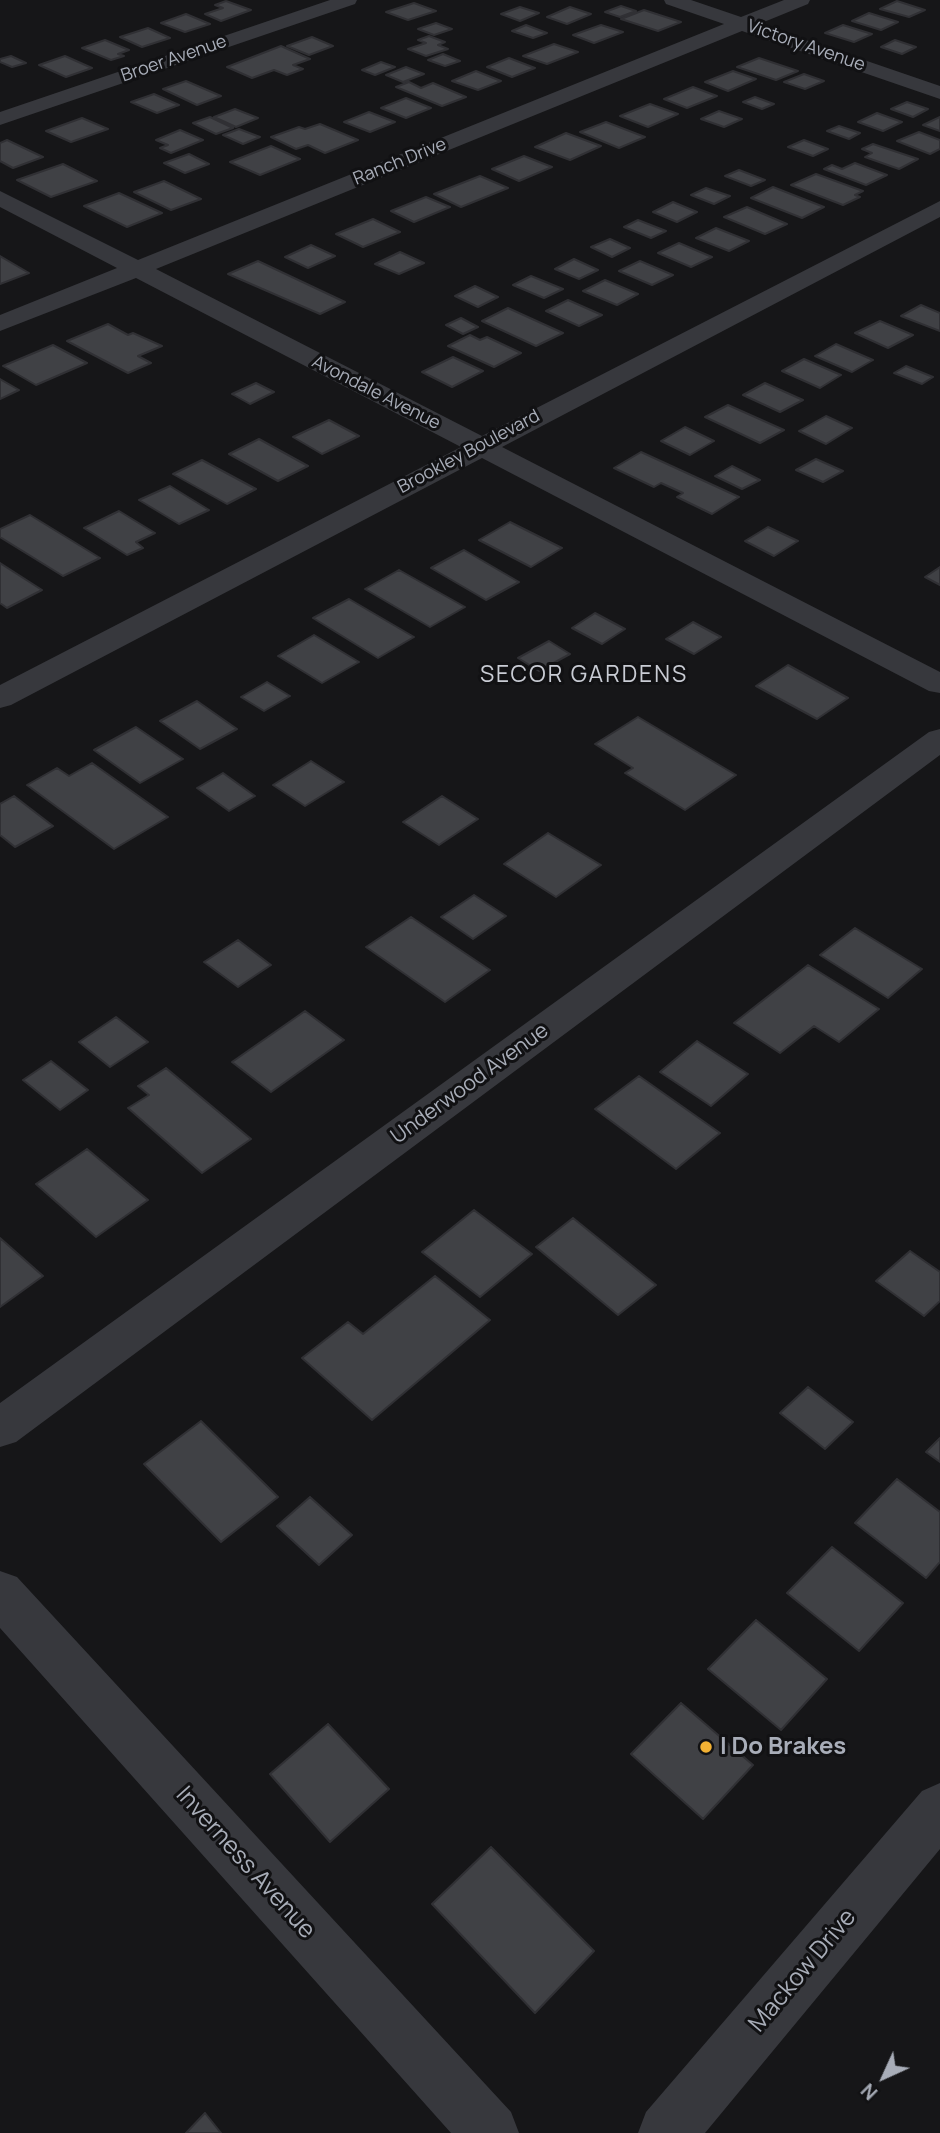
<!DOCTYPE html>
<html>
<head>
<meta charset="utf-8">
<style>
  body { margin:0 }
  #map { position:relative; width:940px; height:2133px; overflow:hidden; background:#161618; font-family:Manrope,sans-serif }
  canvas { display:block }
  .north { position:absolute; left:849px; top:2042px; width:70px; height:70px; -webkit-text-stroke:5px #111113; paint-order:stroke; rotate:225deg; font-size:19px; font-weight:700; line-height:28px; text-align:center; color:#a8adb8 }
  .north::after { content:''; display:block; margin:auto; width:24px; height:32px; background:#a8adb8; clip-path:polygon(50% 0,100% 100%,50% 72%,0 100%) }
</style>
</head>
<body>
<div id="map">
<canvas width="940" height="2133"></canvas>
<div class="north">N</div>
</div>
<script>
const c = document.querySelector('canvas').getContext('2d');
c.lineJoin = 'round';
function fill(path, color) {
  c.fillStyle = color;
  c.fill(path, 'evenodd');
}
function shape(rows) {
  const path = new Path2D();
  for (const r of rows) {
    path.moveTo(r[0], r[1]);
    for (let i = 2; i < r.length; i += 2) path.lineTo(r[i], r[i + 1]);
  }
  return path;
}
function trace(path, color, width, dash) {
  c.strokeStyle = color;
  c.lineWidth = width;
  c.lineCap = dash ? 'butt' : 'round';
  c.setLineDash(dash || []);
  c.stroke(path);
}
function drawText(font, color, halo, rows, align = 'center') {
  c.font = font + ' Manrope,sans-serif';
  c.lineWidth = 6;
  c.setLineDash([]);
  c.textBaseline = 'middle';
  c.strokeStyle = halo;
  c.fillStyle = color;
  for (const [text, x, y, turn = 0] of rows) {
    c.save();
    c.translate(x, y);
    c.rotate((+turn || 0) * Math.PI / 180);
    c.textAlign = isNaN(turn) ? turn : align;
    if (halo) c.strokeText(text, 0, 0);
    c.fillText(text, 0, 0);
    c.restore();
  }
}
const building = shape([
  [226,1,251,10,221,21,205,14,223,8,215,5,226,1],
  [897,1,925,10,909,17,880,9,897,1],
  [414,3,436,11,408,20,386,12,414,3],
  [621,6,636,11,620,17,605,12,621,6],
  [520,7,539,13,520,21,501,14,520,7],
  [570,7,591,14,567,24,547,17,570,7],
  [644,10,681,22,658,31,621,19,644,10],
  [869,13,898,22,881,30,852,21,869,13],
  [186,14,210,24,185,32,161,23,186,14],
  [436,23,452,29,434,35,418,29,436,23],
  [526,25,547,33,533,38,512,31,526,25],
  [601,25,623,32,594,43,573,35,601,25],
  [843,25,872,34,854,42,825,33,843,25],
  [148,28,170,38,142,47,120,37,148,28],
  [429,36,445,42,438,45,448,49,426,56,408,49,426,43,418,40,429,36],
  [312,37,333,46,309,55,287,46,312,37],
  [105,40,129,50,118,54,124,56,111,60,82,48,105,40],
  [895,40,916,47,902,54,881,47,895,40],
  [554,44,578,52,547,64,523,56,554,44],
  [281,46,310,59,293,65,303,69,287,75,274,70,252,78,227,67,281,46],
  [443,54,460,61,445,66,428,60,443,54],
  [11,56,26,63,12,67,0,62,0,59,11,56],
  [65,56,92,68,66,77,39,65,65,56],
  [509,58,535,68,512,77,487,67,509,58],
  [759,58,798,71,776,80,737,67,759,58],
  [381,62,395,67,375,75,362,70,381,62],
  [406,67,424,74,403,82,386,75,406,67],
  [476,71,501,81,478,90,452,81,476,71],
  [733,71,756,79,728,91,705,82,733,71],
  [804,74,824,81,805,89,784,82,804,74],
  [186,81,221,96,197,105,163,89,186,81],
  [409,82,421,88,433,83,466,97,442,106,396,87,409,82],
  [693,87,717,96,687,108,664,99,693,87],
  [154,94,179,105,157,113,131,102,154,94],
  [755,97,774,104,762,109,743,102,755,97],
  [406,98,431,108,406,118,381,108,406,98],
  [907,102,928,109,913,117,891,109,907,102],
  [650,104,678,114,648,127,620,116,650,104],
  [235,109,258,118,236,127,214,117,235,109],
  [719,111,742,119,724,127,701,119,719,111],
  [369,112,395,122,370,132,344,122,369,112],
  [877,113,902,122,883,131,858,122,877,113],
  [210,117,233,128,216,134,193,123,210,117],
  [940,117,940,131,923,125,940,117],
  [82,118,108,129,71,142,46,131,82,118],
  [606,122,645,137,619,148,580,132,606,122],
  [320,124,358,140,325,153,308,145,296,149,271,137,299,127,305,129,320,124],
  [839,126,860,133,849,139,827,131,839,126],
  [239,129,260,137,243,144,223,135,239,129],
  [180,130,203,140,171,153,160,148,168,145,156,140,180,130],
  [919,132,940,140,940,149,930,154,897,141,919,132],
  [566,133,601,146,570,160,535,147,566,133],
  [7,140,43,157,13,168,0,161,0,143,7,140],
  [804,140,828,149,813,156,788,147,804,140],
  [873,144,918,159,899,169,865,157,872,153,862,149,873,144],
  [271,146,300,159,260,175,230,162,271,146],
  [189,154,209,164,185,173,164,163,189,154],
  [524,156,552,167,519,181,492,169,524,156],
  [855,163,887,175,866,185,824,169,832,165,842,169,855,163],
  [63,164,97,181,51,197,17,180,63,164],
  [739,170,765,180,751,186,725,176,739,170],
  [816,174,863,191,855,195,860,197,843,205,791,185,816,174],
  [480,176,508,188,461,207,434,194,480,176],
  [164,181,201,199,171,210,134,192,164,181],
  [773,187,824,207,802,218,751,198,773,187],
  [706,188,730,196,714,204,691,195,706,188],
  [119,193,162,213,127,227,84,206,119,193],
  [426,197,450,207,414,222,391,211,426,197],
  [673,202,697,212,677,222,653,212,673,202],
  [747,207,787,224,765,234,724,217,747,207],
  [373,219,400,232,363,247,336,234,373,219],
  [638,220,666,231,651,238,624,227,638,220],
  [716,228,749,241,729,251,696,238,716,228],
  [610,239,630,248,612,257,591,247,610,239],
  [679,243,712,257,691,267,658,253,679,243],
  [311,245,335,256,308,268,285,257,311,245],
  [400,252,424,263,399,274,375,264,400,252],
  [0,256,29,273,0,284,0,256],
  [574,259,598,270,579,279,555,269,574,259],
  [258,261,345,302,320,314,228,274,258,261],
  [640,261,673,275,652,285,619,271,640,261],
  [531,276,563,289,544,298,513,285,531,276],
  [605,280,638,294,617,305,583,291,605,280],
  [475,286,498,297,478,307,455,296,475,286],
  [568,300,602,315,579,326,546,311,568,300],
  [921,305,940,313,940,331,901,316,921,305],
  [508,308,563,333,536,346,482,321,508,308],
  [461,318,478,327,463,334,446,325,461,318],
  [880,321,913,335,888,348,855,333,880,321],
  [108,324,128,335,133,333,162,346,138,356,151,363,128,373,67,341,108,324],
  [470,335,480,340,487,337,521,353,494,367,448,346,470,335],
  [836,344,873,360,852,372,815,356,836,344],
  [53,345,87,363,36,385,3,366,53,345],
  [453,357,483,371,452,387,422,372,453,357],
  [804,359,841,375,820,388,782,371,804,359],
  [906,366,933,377,922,384,894,373,906,366],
  [0,379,19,390,0,399,0,379],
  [256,383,274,392,250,404,232,394,256,383],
  [765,383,803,400,780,412,743,395,765,383],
  [728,405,784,430,760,443,705,417,728,405],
  [826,416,852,428,826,444,799,431,826,416],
  [329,420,359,436,322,454,293,437,329,420],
  [685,427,714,441,690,455,661,441,685,427],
  [259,439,308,466,278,481,229,454,259,439],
  [641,452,739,497,712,514,677,497,683,493,661,483,654,487,614,468,641,452],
  [816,459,843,471,823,482,796,470,816,459],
  [202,460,256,489,227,504,173,474,202,460],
  [732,466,760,480,742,489,715,476,732,466],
  [170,486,209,510,179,524,139,500,170,486],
  [119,511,155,533,136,542,143,548,127,555,84,528,119,511],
  [30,515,100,558,63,576,0,537,0,529,30,515],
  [510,522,562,548,531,567,479,540,510,522],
  [768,527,798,541,774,556,745,541,768,527],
  [464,550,519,582,486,600,431,568,464,550],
  [0,563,42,590,7,608,0,603,0,563],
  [940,567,940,585,925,577,940,567],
  [399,570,465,607,430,627,365,589,399,570],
  [349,599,414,637,378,658,313,618,349,599],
  [595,613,625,629,602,644,572,628,595,613],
  [693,622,721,637,694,654,666,639,693,622],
  [314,635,359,662,322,683,278,656,314,635],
  [549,641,570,654,539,671,518,658,549,641],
  [788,665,848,698,817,719,756,686,788,665],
  [267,682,290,696,264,711,241,697,267,682],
  [197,701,237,729,200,749,160,721,197,701],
  [638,717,736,775,685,810,625,773,633,768,595,744,638,717],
  [136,727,183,759,140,783,94,750,136,727],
  [311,761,344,782,305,806,273,785,311,761],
  [92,763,168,817,114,849,27,785,57,768,69,776,92,763],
  [223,773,255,796,229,811,197,788,223,773],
  [14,796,53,826,15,847,0,835,0,804,14,796],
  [442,796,478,819,439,845,403,822,442,796],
  [548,833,601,865,556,897,504,864,548,833],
  [474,895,506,916,473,939,441,917,474,895],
  [411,917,490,970,445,1002,366,947,411,917],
  [855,928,922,969,888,998,820,955,855,928],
  [238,940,271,965,238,987,204,962,238,940],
  [808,965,879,1009,839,1042,814,1026,780,1053,734,1023,808,965],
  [305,1011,344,1040,271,1092,232,1062,305,1011],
  [116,1017,148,1042,110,1067,79,1042,116,1017],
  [697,1041,748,1074,711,1106,660,1072,697,1041],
  [51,1061,88,1090,60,1110,23,1080,51,1061],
  [166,1068,251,1139,202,1173,128,1108,149,1095,138,1086,166,1068],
  [639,1076,720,1133,676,1169,595,1109,639,1076],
  [87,1149,148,1200,96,1237,36,1184,87,1149],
  [474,1210,532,1254,480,1297,422,1252,474,1210],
  [573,1218,656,1285,618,1315,536,1247,573,1218],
  [0,1238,43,1276,0,1307,0,1238],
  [910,1251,940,1272,940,1301,924,1316,876,1281,910,1251],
  [435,1276,490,1320,372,1420,302,1358,348,1322,363,1334,435,1276],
  [808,1387,853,1422,825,1449,780,1413,808,1387],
  [201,1421,278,1497,221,1542,144,1464,201,1421],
  [940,1438,940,1462,926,1452,940,1438],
  [897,1479,940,1512,940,1562,926,1578,855,1523,897,1479],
  [310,1497,352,1535,319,1565,277,1526,310,1497],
  [832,1547,903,1603,859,1651,787,1593,832,1547],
  [756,1620,827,1679,781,1730,708,1669,756,1620],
  [681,1703,753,1765,703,1819,631,1754,681,1703],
  [328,1724,389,1789,330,1842,270,1774,328,1724],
  [491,1847,594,1951,535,2013,432,1904,491,1847],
  [205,2113,221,2133,186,2133,205,2113]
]);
const minor = shape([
  [330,0,357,0,355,4,0,125,0,112,330,0],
  [664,0,691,0,741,17,784,0,810,0,808,4,759,24,940,86,940,99,742,31,156,269,482,436,940,201,940,217,502,447,940,672,940,693,929,691,482,458,11,705,0,708,0,685,461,447,136,278,0,331,0,315,117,268,0,207,0,191,138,260,724,24,666,4,664,0],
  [940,729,940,755,16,1442,0,1447,0,1403,929,732,940,729],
  [0,1571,17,1577,511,2112,519,2133,451,2133,0,1628,0,1571],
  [940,1783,940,1849,705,2133,638,2133,646,2112,922,1791,940,1783]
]);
const markers = [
  [706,1747,7,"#f2b134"]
];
const farStreetnames = [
  ["Victory Avenue",806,46,19],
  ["Broer Avenue",174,59,-19],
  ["Ranch Drive",400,162,-22],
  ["Avondale Avenue",376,393,27],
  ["Brookley Boulevard",469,452,-28]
];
const streetNames = [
  ["Underwood Avenue",470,1084,-36]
];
const neighbourhoodNames = [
  ["SECOR GARDENS",584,676]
];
const nearPoinames = [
  ["I Do Brakes",720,1747]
];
const nearStreetnames = [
  ["Inverness Avenue",245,1863,48],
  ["Mackow Drive",803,1971,-50]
];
fill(building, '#404145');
trace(building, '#303034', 2);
fill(minor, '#37383d');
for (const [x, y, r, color] of markers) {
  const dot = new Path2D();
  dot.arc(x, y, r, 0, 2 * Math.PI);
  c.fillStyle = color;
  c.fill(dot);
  trace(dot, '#111113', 2.5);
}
drawText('18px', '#a8adb8', '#111113', farStreetnames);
drawText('21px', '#a8adb8', '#111113', streetNames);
c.letterSpacing = '2px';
drawText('23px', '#c9ccd4', '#111113', neighbourhoodNames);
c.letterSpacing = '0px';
drawText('bold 24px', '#a8adb8', '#111113', nearPoinames, 'left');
drawText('24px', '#a8adb8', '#111113', nearStreetnames);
</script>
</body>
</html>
